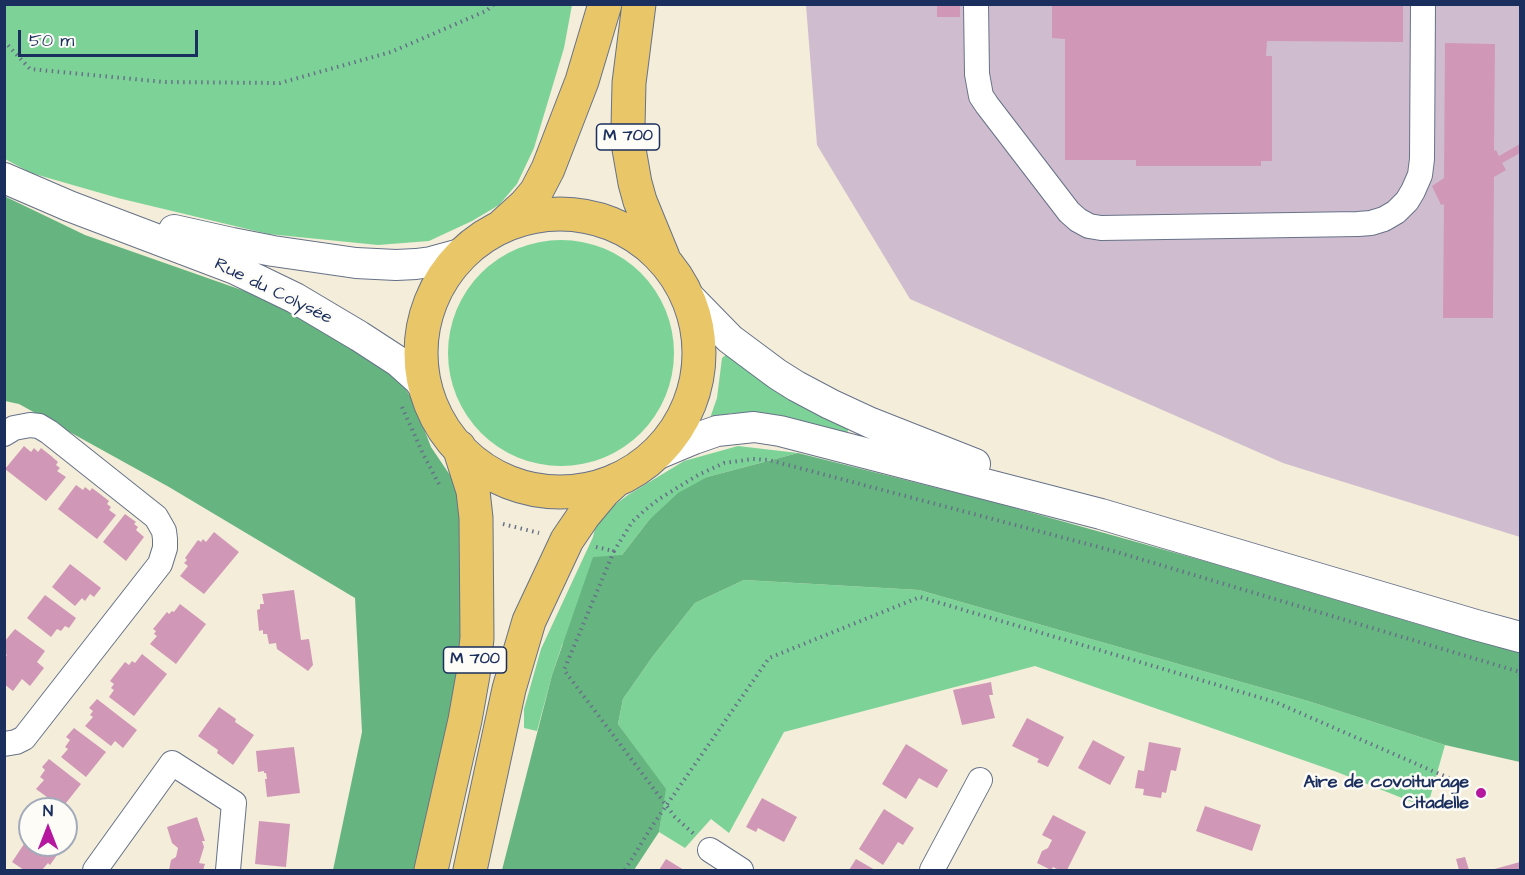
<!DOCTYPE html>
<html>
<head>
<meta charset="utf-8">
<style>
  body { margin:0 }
  #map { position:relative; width:1525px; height:875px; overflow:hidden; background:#f3edd9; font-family:"Architects Daughter",sans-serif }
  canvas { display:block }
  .frame { position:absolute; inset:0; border:6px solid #1b2f5e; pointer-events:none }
  .north { position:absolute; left:18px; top:797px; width:60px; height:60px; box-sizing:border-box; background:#fdfcf7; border:2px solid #a3aaba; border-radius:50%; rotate:0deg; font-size:16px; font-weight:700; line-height:24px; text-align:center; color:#1b2f5e }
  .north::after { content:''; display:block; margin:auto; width:21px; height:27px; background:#b5179e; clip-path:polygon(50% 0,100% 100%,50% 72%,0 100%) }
  .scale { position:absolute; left:18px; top:30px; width:180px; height:27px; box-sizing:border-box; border:3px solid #1b2f5e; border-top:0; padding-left:8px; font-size:18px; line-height:21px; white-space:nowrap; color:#1b2f5e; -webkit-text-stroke:4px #fdfcf7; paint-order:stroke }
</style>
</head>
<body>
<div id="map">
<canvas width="1525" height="875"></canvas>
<div class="frame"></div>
<div class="north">N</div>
<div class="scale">50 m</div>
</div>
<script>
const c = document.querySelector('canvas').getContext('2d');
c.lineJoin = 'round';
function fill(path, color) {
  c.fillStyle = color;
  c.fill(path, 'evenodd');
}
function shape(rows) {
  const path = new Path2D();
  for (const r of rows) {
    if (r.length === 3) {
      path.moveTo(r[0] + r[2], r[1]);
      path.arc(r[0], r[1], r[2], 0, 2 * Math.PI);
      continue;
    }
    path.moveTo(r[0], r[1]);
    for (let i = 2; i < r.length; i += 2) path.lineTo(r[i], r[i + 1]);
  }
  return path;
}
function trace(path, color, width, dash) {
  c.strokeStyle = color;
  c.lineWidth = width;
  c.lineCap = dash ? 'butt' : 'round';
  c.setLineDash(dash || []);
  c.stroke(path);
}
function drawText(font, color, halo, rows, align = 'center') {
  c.font = font + ' "Architects Daughter",sans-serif';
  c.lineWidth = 5;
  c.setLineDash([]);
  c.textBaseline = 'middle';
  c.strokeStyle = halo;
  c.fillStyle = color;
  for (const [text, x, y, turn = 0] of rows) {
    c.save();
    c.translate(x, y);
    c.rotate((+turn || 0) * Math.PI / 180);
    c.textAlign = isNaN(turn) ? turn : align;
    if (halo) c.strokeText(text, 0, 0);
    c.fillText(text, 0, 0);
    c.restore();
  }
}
const industrial = shape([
  [806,5,1520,5,1520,537,1283,463,910,299,817,145]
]);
const green = shape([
  [4,5,5,4,572,5,564,48,534,148,517,184,499,205,472,221,429,241,378,245,268,234,118,198,31,173,5,159],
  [561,353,113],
  [727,354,754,376,796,403,849,428,847,433,762,414,731,413,709,421,717,398,722,358],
  [738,446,798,453,707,477,649,520,622,555,562,645,552,675,537,731,524,728,524,709,541,649,593,537,596,524,601,515,628,495,684,461],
  [744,580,919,590,1308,701,1445,745,1427,808,1337,772,1035,666,784,732,729,833,711,819,685,848,659,832,665,789,618,724,623,699,653,656,695,603]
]);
const forest = shape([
  [4,196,85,235,253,294,304,317,384,368,404,386,414,403,431,447,456,484,463,504,465,630,420,870,333,870,362,732,355,598,169,487,19,404,5,401],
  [798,453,997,503,1208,562,1431,628,1520,652,1520,762,1445,745,1308,701,919,590,744,580,695,603,653,656,623,699,618,724,666,789,659,832,634,870,502,870,552,675,593,557,622,555,649,520,678,493,707,477]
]);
const building = shape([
  [937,4,960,4,960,17,937,17],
  [1052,4,1403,4,1403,42,1267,41,1266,56,1272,56,1272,161,1261,161,1261,166,1136,166,1136,160,1065,160,1065,39,1052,38],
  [1445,43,1495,44,1494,151,1496,150,1499,156,1520,144,1520,153,1502,163,1506,170,1494,177,1493,318,1443,318,1444,204,1441,205,1432,186,1444,178],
  [24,446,31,452,34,448,38,452,41,448,50,455,58,462,56,465,60,468,57,471,66,477,46,501,5,469],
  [76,485,83,490,85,487,90,491,92,488,100,494,109,501,107,504,111,507,109,510,116,515,97,539,58,509],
  [125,514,136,522,134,524,138,527,136,530,144,537,126,561,103,542],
  [214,532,239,552,204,594,180,576,188,566,184,563,187,560,185,558,198,540,201,542,203,539,206,542],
  [70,564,101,588,94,597,90,594,85,601,82,598,75,606,52,587],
  [294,590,301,640,309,639,313,665,308,671,277,649,276,643,269,644,267,634,263,634,263,630,259,631,257,610,260,609,260,604,264,604,262,594],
  [45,595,76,618,69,628,65,626,61,631,57,629,51,637,27,618],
  [180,604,206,624,176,664,150,644,157,636,154,634,156,631,153,629,167,612,169,614,172,611,174,612],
  [15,629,45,651,37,662,44,668,30,686,22,679,13,691,4,684,4,658,7,655,4,653,4,642],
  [142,654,167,674,134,716,109,697,114,690,111,688,114,684,110,681,125,662,129,665,132,661,135,663],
  [991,682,993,695,989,695,995,718,962,725,953,690],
  [97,699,137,730,123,748,115,741,111,746,85,726,93,717,90,715,93,711,89,708],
  [219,707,236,719,235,722,254,735,233,765,217,753,218,750,198,736],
  [1027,718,1064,737,1048,767,1037,762,1039,759,1012,746],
  [74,728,106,752,86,777,61,757,68,749,65,747,70,740,66,737],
  [1093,740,1125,757,1110,785,1078,768],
  [1149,742,1181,748,1176,771,1171,770,1166,793,1162,792,1161,798,1143,795,1144,789,1135,788,1138,770,1144,771],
  [906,744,948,770,937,788,919,778,906,799,882,784],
  [294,747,300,793,267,797,265,779,267,779,266,773,264,773,264,771,258,772,256,751],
  [49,759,81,784,62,808,36,789,44,780,40,777,45,770,42,767],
  [762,798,797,817,784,842,758,828,756,832,746,827],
  [1205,806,1261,825,1252,851,1196,831],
  [884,809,914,828,903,845,898,842,883,865,859,849],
  [1053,815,1086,832,1067,870,1059,870,1053,867,1051,870,1037,863,1042,851,1048,848,1052,840,1042,835],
  [197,817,205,841,202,841,204,847,199,863,205,864,203,870,169,870,171,860,176,857,178,848,172,843,167,827],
  [259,821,290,824,286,867,255,864],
  [30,835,30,845,64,845,50,865,48,863,42,870,24,870,12,862],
  [1465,857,1469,870,1459,870,1456,859],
  [666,859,684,870,659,870],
  [856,859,875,870,849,870],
  [1520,862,1520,870,1491,870]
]);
const path = shape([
  [4,41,30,69,164,82,280,83,391,52,486,11,494,4],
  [402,407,424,456,439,484],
  [503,524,539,533],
  [596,547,614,551,632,522,645,510,659,499,698,475,724,463,753,459,769,460,1110,550,1520,672],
  [614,551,564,670,675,817,694,834],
  [625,870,652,826,769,658,920,597,1275,702,1451,779]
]);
const minor = shape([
  [976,4,977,74,981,96,987,105,1069,212,1078,220,1089,226,1101,228,1358,224,1371,223,1384,219,1396,212,1407,201,1413,191,1420,175,1422,159,1423,4],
  [4,434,14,428,30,425,39,426,49,432,156,517,164,531,165,539,165,548,160,564,24,738,16,742,4,744],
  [710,850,741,870],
  [95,870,172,763,234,803,228,870],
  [932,870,980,780]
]);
const tertiary = shape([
  [4,178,69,206,235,269,295,298,359,336,399,362,419,380,427,392],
  [174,230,232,243,273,251,356,263,396,265,416,264,431,262,464,253],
  [686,294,730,339,777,374,796,386,830,404,871,423,975,464],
  [651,457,694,439,717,431,754,427,780,431,1101,514,1476,625,1520,637]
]);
const trunk = shape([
  [639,4,629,83,628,127,629,149,635,183,640,201,663,257],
  [560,353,139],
  [503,225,525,205,536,192,548,169,582,81,605,4],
  [431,870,465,720,473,675,477,638,476,518,473,491,459,447],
  [470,870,509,689,529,621,567,540,584,515,604,491,616,480]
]);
const markers = [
  [1481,793,6,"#b5179e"]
];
const shields = [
  [628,137,63],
  [475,660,63]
];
const shieldNames = [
  ["M 700",628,137],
  ["M 700",475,660]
];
const streetNames = [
  ["Rue du Colysée",273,292,26]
];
const poiNames = [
  ["Aire de covoiturage",1469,783],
  ["Citadelle",1469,804]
];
fill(industrial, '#cfbdcf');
fill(green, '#7dd397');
fill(forest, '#66b580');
fill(building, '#d098b6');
trace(minor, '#677289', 26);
trace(tertiary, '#677289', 32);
trace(trunk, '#677289', 35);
trace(path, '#677289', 4, [1.5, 4.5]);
trace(minor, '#fff', 24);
trace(tertiary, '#fff', 30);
trace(trunk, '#e9c769', 33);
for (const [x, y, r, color] of markers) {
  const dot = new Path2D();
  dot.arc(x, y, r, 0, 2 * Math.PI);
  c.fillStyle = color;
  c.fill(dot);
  trace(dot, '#fdfcf7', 2);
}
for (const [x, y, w] of shields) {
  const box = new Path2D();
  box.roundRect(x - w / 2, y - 13, w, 26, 4.5);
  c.fillStyle = '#fdfcf7';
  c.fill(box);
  trace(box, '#1b2f5e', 1.5);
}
drawText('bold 16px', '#1b2f5e', null, shieldNames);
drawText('18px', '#1b2f5e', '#fdfcf7', streetNames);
drawText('bold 18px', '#1b2f5e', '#fdfcf7', poiNames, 'right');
</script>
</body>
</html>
